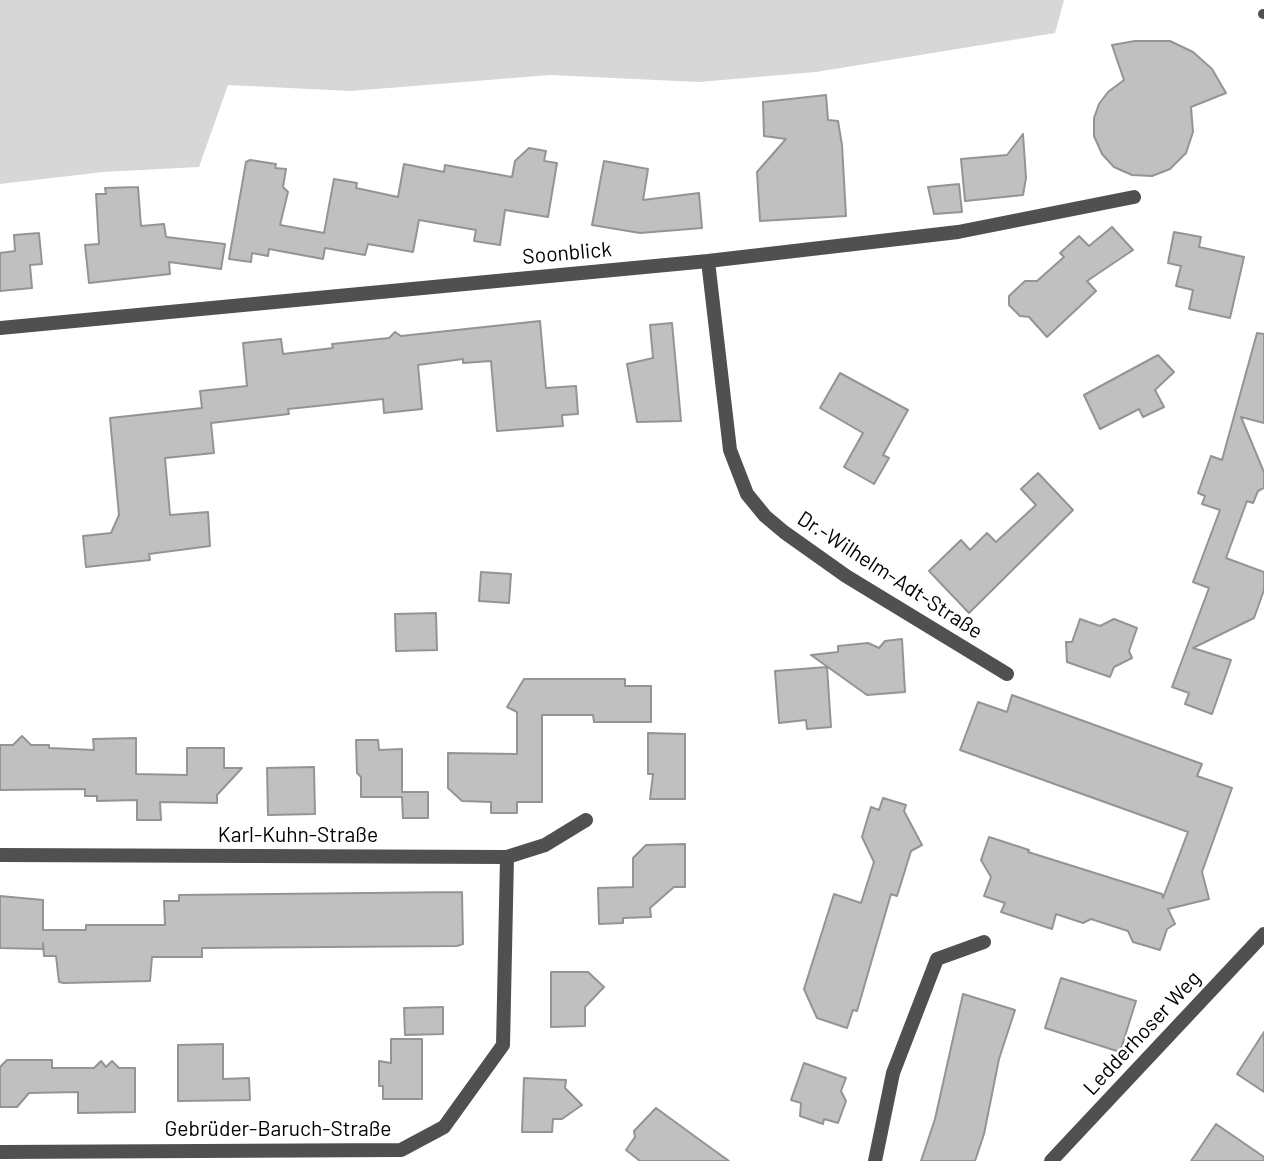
<!DOCTYPE html>
<html>
<head>
<meta charset="utf-8">
<style>
  body { margin:0 }
  canvas { display:block; background:#fff }
</style>
</head>
<body>
<canvas width="1264" height="1161"></canvas>
<script>
const c = document.querySelector('canvas').getContext('2d');
c.lineJoin = 'round';
function fill(path, color) {
  c.fillStyle = color;
  c.fill(path, 'evenodd');
}
function shape(rows) {
  const path = new Path2D();
  for (const r of rows) {
    path.moveTo(r[0], r[1]);
    for (let i = 2; i < r.length; i += 2) path.lineTo(r[i], r[i + 1]);
  }
  return path;
}
function trace(path, color, width, dash) {
  c.strokeStyle = color;
  c.lineWidth = width;
  c.lineCap = dash ? 'butt' : 'round';
  c.setLineDash(dash || []);
  c.stroke(path);
}
function drawText(font, color, halo, rows, align = 'center') {
  c.font = font + ' Barlow,sans-serif';
  c.lineWidth = 5;
  c.setLineDash([]);
  c.textBaseline = 'middle';
  c.strokeStyle = halo;
  c.fillStyle = color;
  for (const [text, x, y, turn = 0] of rows) {
    c.save();
    c.translate(x, y);
    c.rotate((+turn || 0) * Math.PI / 180);
    c.textAlign = isNaN(turn) ? turn : align;
    if (halo) c.strokeText(text, 0, 0);
    c.fillText(text, 0, 0);
    c.restore();
  }
}
const green = shape([
  [0,0,1064,0,1055,33,816,72,699,82,550,75,351,91,228,85,199,167,103,172,0,184]
]);
const building = shape([
  [1135,41,1170,41,1193,52,1212,69,1226,93,1191,107,1193,132,1186,153,1170,169,1152,176,1132,175,1114,167,1102,154,1094,136,1094,118,1099,104,1108,92,1124,80,1112,45,1135,41],
  [826,95,828,120,838,121,842,145,846,216,760,221,757,172,786,139,764,136,763,102,826,95],
  [1023,134,1026,178,1023,195,965,201,961,159,1007,155,1023,134],
  [529,148,546,151,544,161,557,163,548,217,505,210,500,245,474,241,476,230,419,220,413,252,368,244,365,255,325,248,323,259,269,249,268,256,252,253,251,262,229,259,246,162,250,160,276,164,275,168,286,169,283,187,288,192,280,225,324,233,334,179,357,183,356,188,398,197,404,164,444,172,445,165,512,177,515,161,529,148],
  [604,161,648,169,643,200,699,193,702,228,640,233,592,225,604,161],
  [959,184,962,212,934,214,928,187,959,184],
  [138,187,141,226,164,224,166,237,225,244,221,269,169,262,170,274,89,283,85,245,99,244,96,194,106,194,105,188,138,187],
  [1112,227,1133,250,1087,281,1096,291,1047,337,1029,317,1020,316,1009,305,1009,296,1025,281,1037,281,1064,257,1060,253,1079,236,1089,246,1112,227],
  [1174,232,1201,237,1199,247,1244,257,1230,318,1189,309,1193,290,1176,286,1181,266,1168,263,1174,232],
  [39,233,42,264,30,265,32,288,0,291,0,253,15,251,14,235,39,233],
  [540,321,546,388,576,386,578,414,562,415,563,426,497,431,491,361,463,363,463,359,418,365,422,409,384,413,383,399,288,409,289,414,211,423,214,453,165,458,170,515,208,512,210,546,149,554,150,560,86,567,83,536,111,533,119,515,110,418,202,408,200,391,247,386,243,343,281,339,283,354,333,348,332,344,389,338,395,332,401,336,540,321],
  [672,323,681,421,637,422,627,364,653,358,650,325,672,323],
  [1257,333,1264,334,1264,423,1241,417,1264,472,1264,488,1258,491,1253,503,1247,501,1226,558,1264,572,1264,590,1254,618,1193,648,1231,660,1212,714,1185,704,1189,693,1172,687,1209,588,1193,582,1220,510,1202,504,1205,496,1198,493,1211,456,1222,460,1257,333],
  [1158,355,1174,372,1155,390,1164,407,1143,417,1139,409,1100,429,1084,395,1158,355],
  [840,373,908,410,883,455,889,458,874,484,844,467,863,433,820,408,840,373],
  [1038,473,1073,510,969,613,929,571,961,540,970,550,987,533,996,542,1036,505,1021,489,1038,473],
  [481,572,511,574,509,603,479,601,481,572],
  [436,613,437,650,396,651,395,614,436,613],
  [1080,619,1100,626,1114,619,1137,628,1129,651,1132,658,1114,667,1110,677,1067,662,1066,642,1072,642,1080,619],
  [902,639,905,692,867,695,811,655,838,652,838,646,868,643,879,648,885,641,902,639],
  [827,667,831,727,807,729,806,720,779,723,775,671,827,667],
  [524,679,625,679,625,686,651,686,651,722,594,722,593,715,542,715,542,802,517,802,517,813,491,813,491,802,462,801,448,788,448,753,517,754,517,712,507,707,524,679],
  [1012,695,1202,764,1197,776,1232,788,1202,872,1209,899,1168,909,1175,924,1167,929,1160,950,1133,942,1128,931,1091,919,1083,923,1056,914,1052,929,1001,912,1005,903,984,896,991,877,981,860,989,837,1029,850,1028,852,1162,894,1163,898,1188,832,960,750,978,702,1007,712,1012,695],
  [648,733,685,734,685,799,650,799,653,774,648,774,648,733],
  [22,736,31,745,49,745,49,748,94,750,93,739,136,738,136,774,187,775,187,748,224,748,224,768,242,768,217,795,217,803,160,802,161,820,137,820,137,800,97,801,97,796,85,796,85,789,0,790,0,745,13,745,22,736],
  [356,740,378,740,379,750,402,749,402,792,428,792,428,818,403,818,402,797,361,797,361,777,357,773,356,740],
  [314,767,315,814,268,815,267,768,314,767],
  [883,798,906,805,904,811,922,845,911,851,897,896,891,894,857,1011,853,1010,847,1028,817,1018,804,989,834,894,861,903,874,862,862,837,871,807,879,810,883,798],
  [685,844,685,887,674,887,650,908,651,917,623,918,623,923,599,924,598,888,633,887,633,858,646,845,685,844],
  [462,892,463,944,457,946,202,948,202,957,152,957,150,981,64,983,59,982,56,956,44,956,43,943,43,949,0,948,0,896,43,900,43,930,86,930,86,925,165,925,164,901,179,901,179,895,462,892],
  [551,972,588,972,604,987,585,1007,585,1026,551,1027,551,972],
  [1061,978,1136,1001,1120,1052,1045,1028,1061,978],
  [963,994,1015,1010,999,1059,984,1134,975,1161,921,1161,935,1119,963,994],
  [443,1007,443,1034,405,1035,404,1008,443,1007],
  [1264,1032,1264,1092,1237,1074,1264,1032],
  [391,1039,422,1039,422,1099,383,1099,383,1086,379,1086,379,1061,391,1063,391,1039],
  [223,1044,223,1079,249,1078,250,1100,178,1101,178,1045,223,1044],
  [7,1060,52,1060,52,1068,94,1068,101,1061,106,1067,112,1061,119,1068,135,1068,135,1112,78,1113,78,1092,29,1093,17,1107,0,1107,0,1067,7,1060],
  [804,1063,846,1078,841,1091,846,1101,838,1123,824,1119,823,1124,800,1116,801,1103,791,1100,804,1063],
  [524,1078,566,1080,565,1088,582,1105,562,1119,553,1119,552,1132,522,1132,524,1078],
  [656,1108,693,1135,729,1161,640,1161,626,1150,635,1137,634,1131,656,1108],
  [1216,1124,1264,1157,1264,1161,1191,1161,1216,1124]
]);
const service = shape([
  [1263,14,1264,14]
]);
const minor = shape([
  [708,261,730,450,747,494,765,516,784,532,846,576,1007,674],
  [0,328,708,261,958,232,1134,197],
  [0,855,507,857,545,845,586,820],
  [0,1152,401,1150,444,1127,503,1045,507,857],
  [875,1161,893,1073,937,959,984,942],
  [1051,1161,1264,934]
]);
const streetNames = [
  ["Soonblick",567,253,-5],
  ["Dr.-Wilhelm-Adt-Straße",890,575,33],
  ["Karl-Kuhn-Straße",298,835],
  ["Ledderhoser Weg",1142,1033,-47],
  ["Gebrüder-Baruch-Straße",278,1129]
];
fill(green, '#d7d7d7');
fill(building, '#c0c0c0');
trace(building, '#949494', 2);
trace(service, '#505050', 10);
trace(minor, '#505050', 14);
drawText('21px', '#000', '#fff', streetNames);
</script>
</body>
</html>
